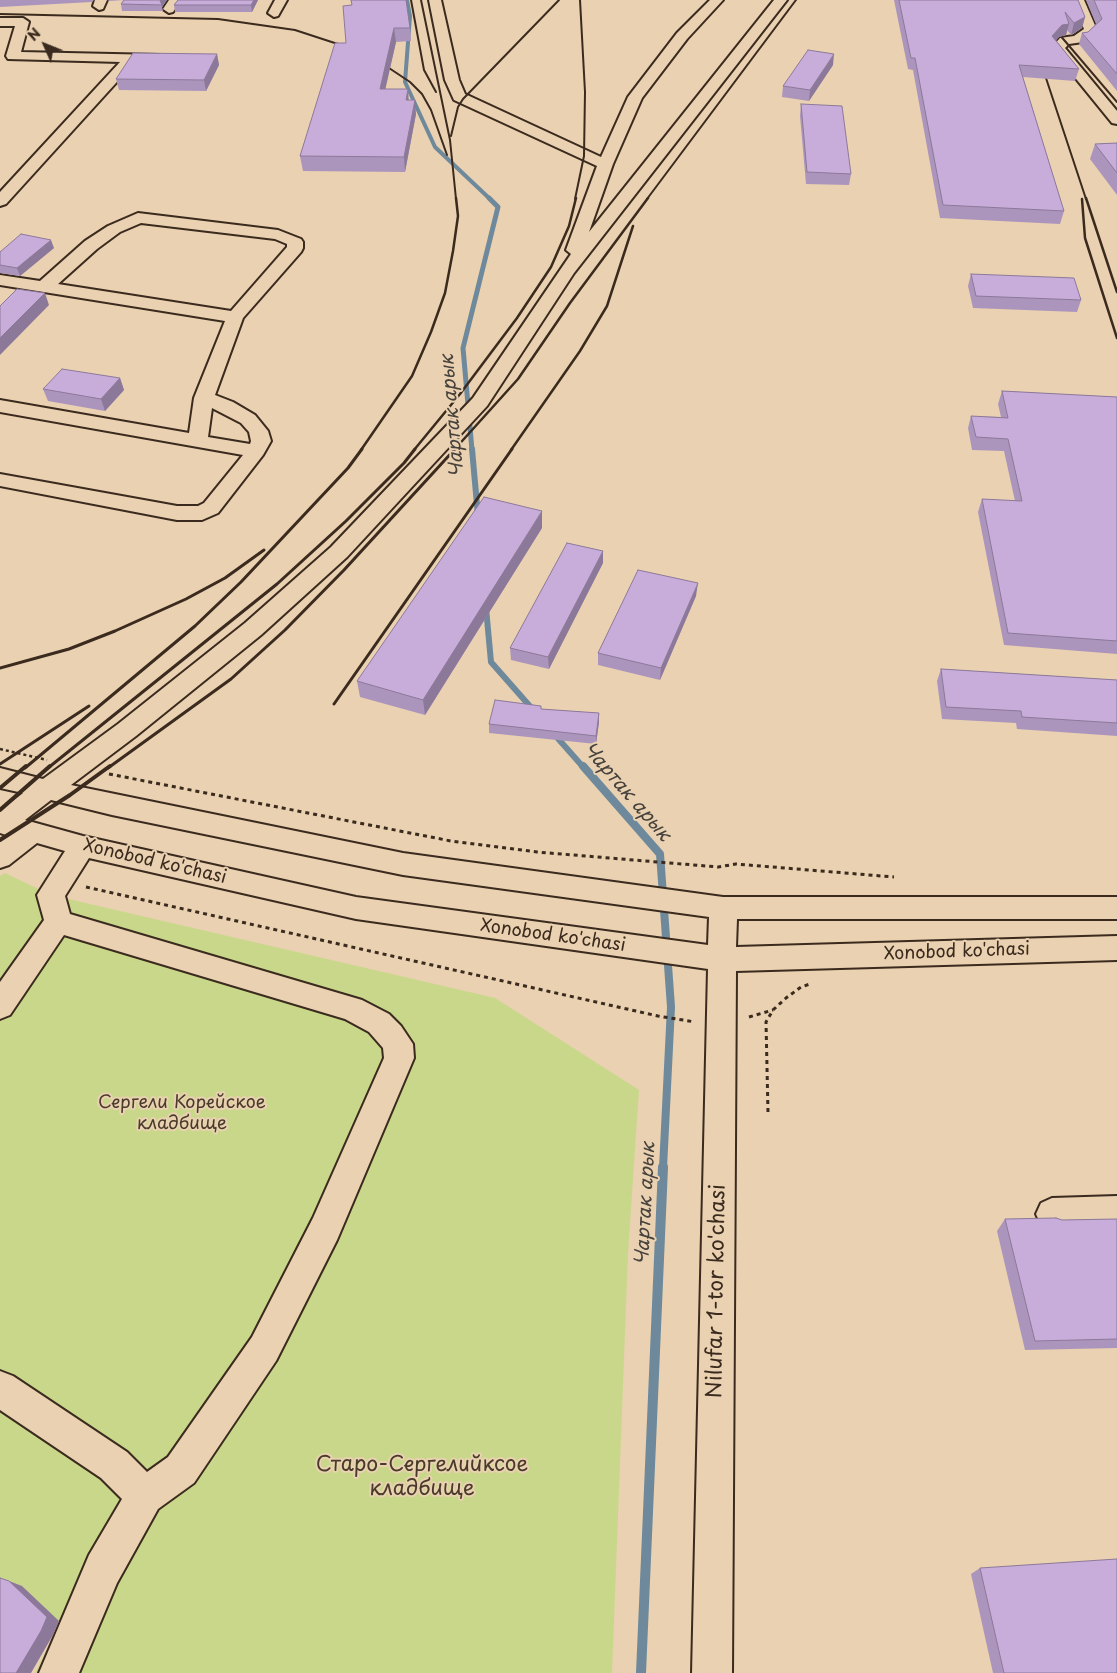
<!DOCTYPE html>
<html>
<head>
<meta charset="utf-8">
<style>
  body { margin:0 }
  #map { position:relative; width:1117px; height:1673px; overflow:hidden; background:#e9d1b1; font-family:"Playpen Sans",sans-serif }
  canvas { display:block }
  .north { position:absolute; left:20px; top:20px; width:50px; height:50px; -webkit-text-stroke:4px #e9d1b1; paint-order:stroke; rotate:314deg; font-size:14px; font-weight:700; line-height:20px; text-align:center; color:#3b2a1e }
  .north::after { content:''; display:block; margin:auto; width:18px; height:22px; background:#3b2a1e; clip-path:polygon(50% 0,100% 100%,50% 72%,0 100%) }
</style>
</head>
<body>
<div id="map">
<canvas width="1117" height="1673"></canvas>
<div class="north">N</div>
</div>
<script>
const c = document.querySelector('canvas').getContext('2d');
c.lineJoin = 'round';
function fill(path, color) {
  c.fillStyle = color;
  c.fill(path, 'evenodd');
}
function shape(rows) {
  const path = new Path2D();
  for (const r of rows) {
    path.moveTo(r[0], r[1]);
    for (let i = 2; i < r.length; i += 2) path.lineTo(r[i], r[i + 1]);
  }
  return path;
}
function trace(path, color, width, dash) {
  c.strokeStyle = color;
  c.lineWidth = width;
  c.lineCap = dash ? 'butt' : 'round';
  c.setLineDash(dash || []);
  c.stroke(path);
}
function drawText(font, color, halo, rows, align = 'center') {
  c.font = font + ' "Playpen Sans",sans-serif';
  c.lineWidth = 4;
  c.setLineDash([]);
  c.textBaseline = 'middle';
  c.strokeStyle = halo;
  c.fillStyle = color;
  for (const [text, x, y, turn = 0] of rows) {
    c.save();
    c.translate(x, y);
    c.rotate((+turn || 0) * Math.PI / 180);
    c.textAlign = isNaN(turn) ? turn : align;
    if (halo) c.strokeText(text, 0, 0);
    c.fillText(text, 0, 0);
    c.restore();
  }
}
const green = shape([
  [5,873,51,895,495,998,639,1090,628,1253,612,1673,35,1673,60,1623,22,1586,0,1579,0,876]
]);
const streamFar4 = shape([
  [407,0,410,16,405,82,435,147,490,199]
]);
const streamFar3 = shape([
  [472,450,463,348,498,207,489,198]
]);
const streamFar2 = shape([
  [472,449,478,516],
  [486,608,491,662,535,712],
  [554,734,584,768]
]);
const streamFar1 = shape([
  [583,766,660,854,671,1007,663,1168]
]);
const stream = shape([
  [641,1673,663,1167]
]);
const pathFar1 = shape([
  [0,749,47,760]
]);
const path = shape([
  [109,774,451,841,537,852,718,867,736,864,894,877],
  [86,887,658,1016,695,1022],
  [749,1017,773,1010],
  [768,1112,766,1022,773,1010,786,998,801,987,810,984]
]);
const minor = shape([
  [95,0,107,0,103,9,99,10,93,6,95,0],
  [169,0,181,0,173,12,169,13,163,9,169,0],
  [275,0,287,0,278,16,274,17,268,13,275,0],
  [429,0,441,0,459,80,465,94,601,157,628,97,677,33,710,0,723,0,687,39,642,98,613,164,589,232,774,0,787,0,574,273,487,406,347,557,261,635,136,736,71,785,403,853,723,897,1117,897,1117,919,737,919,736,947,1117,936,1117,960,736,971,732,1673,692,1673,708,969,356,919,89,858,65,896,70,914,362,1000,389,1014,401,1026,413,1044,414,1058,337,1240,276,1361,194,1483,158,1509,117,1583,79,1673,39,1673,89,1555,122,1499,101,1478,0,1410,0,1371,13,1376,127,1452,147,1472,168,1457,252,1337,313,1218,384,1058,383,1048,369,1032,345,1019,64,935,10,1015,0,1019,0,982,44,920,37,895,65,851,37,843,9,865,0,868,0,842,9,836,0,833,0,811,23,793,0,788,0,768,43,779,118,724,245,623,331,547,473,398,571,254,566,250,597,166,454,100,445,80,429,0],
  [51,800,112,815,403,875,709,917,708,945,356,897,83,836,25,820,51,800],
  [1072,0,1084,0,1097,30,1083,42,1069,44,1065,48,1117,111,1117,124,1112,123,1051,48,1060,38,1074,36,1084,29,1072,0],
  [0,18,23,18,29,22,21,52,159,55,166,59,159,63,135,62,6,204,0,206,0,192,120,62,8,59,6,56,15,26,0,26,0,18],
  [138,213,278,230,301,239,303,242,303,248,301,252,243,318,215,395,233,402,255,415,268,431,271,441,263,455,218,513,202,520,177,520,0,486,0,474,177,506,198,506,204,503,243,455,0,412,0,400,189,433,194,398,225,321,0,285,0,275,40,281,85,241,108,226,138,213],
  [141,223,275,239,287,244,287,247,231,311,58,284,97,249,120,232,141,223],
  [212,408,241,423,249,432,251,441,250,444,208,437,212,408],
  [1117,1196,1117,1228,1052,1230,1041,1225,1036,1214,1041,1203,1052,1198,1117,1196]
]);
const railFar3 = shape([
  [411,0,424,70,436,92],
  [421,0,450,140,456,199],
  [0,14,218,19,295,30,350,48],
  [1053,27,1117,102],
  [377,60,410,82,422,94,431,110,447,155],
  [1042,66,1086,199],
  [451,136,458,107,463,99,559,0],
  [575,199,584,156,585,92,580,0],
  [647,199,796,0]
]);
const railFar2 = shape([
  [1086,198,1117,292],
  [1082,199,1085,238,1117,338],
  [361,450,412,376,431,332,445,293,453,251,458,216,456,198],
  [414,450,460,394,517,318,551,267,569,226,576,198],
  [454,450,518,379,570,303,648,198],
  [511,450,580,351,607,306,633,226]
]);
const railFar1 = shape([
  [0,668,69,649,115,631,186,599,225,578,264,550],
  [334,704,512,449],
  [0,764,89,706],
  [25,768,195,626,241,582,348,468,362,449],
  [48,768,277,584,346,521,404,463,415,449],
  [108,768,231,679,285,630,344,570,455,449]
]);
const rail = shape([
  [0,788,26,766],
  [0,810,50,766],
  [0,840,70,795,110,766]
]);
const wall = shape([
  [0,0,94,0,92,2,0,7],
  [108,0,167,0,162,7,163,11,122,11,121,4,124,0,109,1],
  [178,0,258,0,252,12,175,12,174,5],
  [894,0,1078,0,1085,17,1082,28,1071,35,1067,30,1066,35,1059,37,1056,40,1079,69,1075,81,1023,77,1064,211,1060,224,940,218,913,70,908,69],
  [1086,0,1117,0,1117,91,1079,44,1082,33,1088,32,1096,24],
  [352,5,410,28,411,41,396,42,385,89,409,100,416,114,405,172,303,171,300,156,346,43],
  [217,54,219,65,206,91,119,90,116,79],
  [833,65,809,101,782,97,783,86],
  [801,104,851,174,849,185,806,184,800,116],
  [1117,143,1117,195,1090,159,1095,144],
  [54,248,20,276,0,273,0,252],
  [971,274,1081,300,1077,312,973,308,968,286],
  [120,378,124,390,105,411,48,401,43,389],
  [1002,391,1117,397,1117,654,1004,645,978,512,982,499,1015,501,1004,451,972,450,968,428,971,416,1001,417,998,404],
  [542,528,425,715,360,697,357,681],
  [603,551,603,563,549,669,511,660,510,648],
  [696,596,660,680,598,665,598,653],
  [941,669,1117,680,1117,736,1017,729,1016,723,942,719,937,681],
  [541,709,599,713,599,722,596,744,489,733,489,724],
  [1005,1219,1062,1220,1117,1219,1117,1348,1025,1350,997,1231],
  [980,1568,1117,1673,993,1673,971,1574]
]);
const shadedWall = shape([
  [161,0,167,0,162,7,160,1],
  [254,0,258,0,252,12,251,5],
  [1085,17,1082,28,1071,35,1074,23],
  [1069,24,1066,35,1059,37,1049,48,1052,36,1062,25],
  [394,28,396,42,382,104,380,89],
  [217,54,219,65,206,91,204,80],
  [834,54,833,65,809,101,810,90],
  [408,89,409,104,406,100],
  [415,100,416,114,405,172,404,157],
  [51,240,54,248,20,276,17,268],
  [45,293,49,305,0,355,0,338],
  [120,378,124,390,105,411,101,399],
  [542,511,542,528,425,715,423,700],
  [603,551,603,563,549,669,548,657],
  [698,583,696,596,660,680,661,668],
  [599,713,599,722,596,744,596,736],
  [9,1581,22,1586,59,1621,53,1635,31,1673,16,1673]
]);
const building = shape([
  [124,0,161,0,160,1,162,5,121,4,124,0],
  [178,0,254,0,251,5,174,5,178,0],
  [351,0,406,0,410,28,394,28,380,89,408,89,406,100,415,100,404,157,300,156,335,43,346,43,343,6,352,5,351,0],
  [899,0,1078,0,1085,17,1074,23,1065,12,1069,24,1062,25,1052,36,1079,69,1019,65,1064,211,943,205,915,58,911,58,899,0],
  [1094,0,1117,0,1117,74,1082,33,1088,32,1102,19,1094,0],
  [808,50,834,54,810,90,783,86,808,50],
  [133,53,217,54,204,80,116,79,133,53],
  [801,104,842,106,851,174,807,172,801,104],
  [1117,143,1117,173,1095,144,1117,143],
  [21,234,51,240,17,268,0,265,0,252,21,234],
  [971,274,1074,278,1081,300,976,296,971,274],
  [17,289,45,293,0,338,0,306,17,289],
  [62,369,120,378,101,399,43,389,62,369],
  [1002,391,1117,397,1117,641,1008,633,982,499,1022,501,1008,439,976,437,971,416,1008,418,1002,391],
  [484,497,542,511,423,700,357,681,484,497],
  [567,543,603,551,548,657,510,648,567,543],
  [638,570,698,583,661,668,598,653,638,570],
  [941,669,1117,680,1117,723,1022,717,1021,711,946,707,941,669],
  [495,700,541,706,541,709,599,713,596,736,489,724,495,700],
  [1056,1218,1062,1220,1117,1219,1117,1339,1035,1341,1005,1219,1056,1218],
  [1117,1559,1117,1673,1004,1673,980,1568,1117,1559],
  [0,1578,9,1581,47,1617,41,1631,16,1673,0,1673,0,1578]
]);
const streetNames = [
  ["Xonobod ko'chasi",155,862,13],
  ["Xonobod ko'chasi",553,936,8],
  ["Xonobod ko'chasi",957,952,-2]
];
const parkNames = [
  ["Сергели Корейское",182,1103],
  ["кладбище",182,1124]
];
const waterNames = [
  ["Чартак арык",453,416,-95],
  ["Чартак арык",626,792,49],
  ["Чартак арык",646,1204,-87]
];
const nearStreetnames = [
  ["Nilufar 1-tor ko'chasi",717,1291,-89]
];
const nearParknames = [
  ["Старо-Сергелийксое",422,1465],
  ["кладбище",422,1489]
];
fill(green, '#c9d78a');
trace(streamFar4, '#6d899b', 4);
trace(streamFar3, '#6d899b', 5);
trace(streamFar2, '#6d899b', 6);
trace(streamFar1, '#6d899b', 8);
trace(stream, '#6d899b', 10);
trace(minor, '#3b2a1e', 4);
trace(pathFar1, '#3b2a1e', 2.5, [3, 3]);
trace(path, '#3b2a1e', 3, [4, 4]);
fill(minor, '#e9d1b1');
trace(railFar3, '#3b2a1e', 2);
trace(railFar2, '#3b2a1e', 2.5);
trace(railFar1, '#3b2a1e', 3);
trace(rail, '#3b2a1e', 4);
fill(wall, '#ac95bc');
fill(shadedWall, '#8c7999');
fill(building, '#c8addb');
trace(building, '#8c7999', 1);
drawText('18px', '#3b2a1e', '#e9d1b1', streetNames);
drawText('18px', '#493b29', '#e9d1b1', parkNames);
drawText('italic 19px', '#48423d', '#e9d1b1', waterNames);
drawText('21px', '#3b2a1e', '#e9d1b1', nearStreetnames);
drawText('21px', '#493b29', '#e9d1b1', nearParknames);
</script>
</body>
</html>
